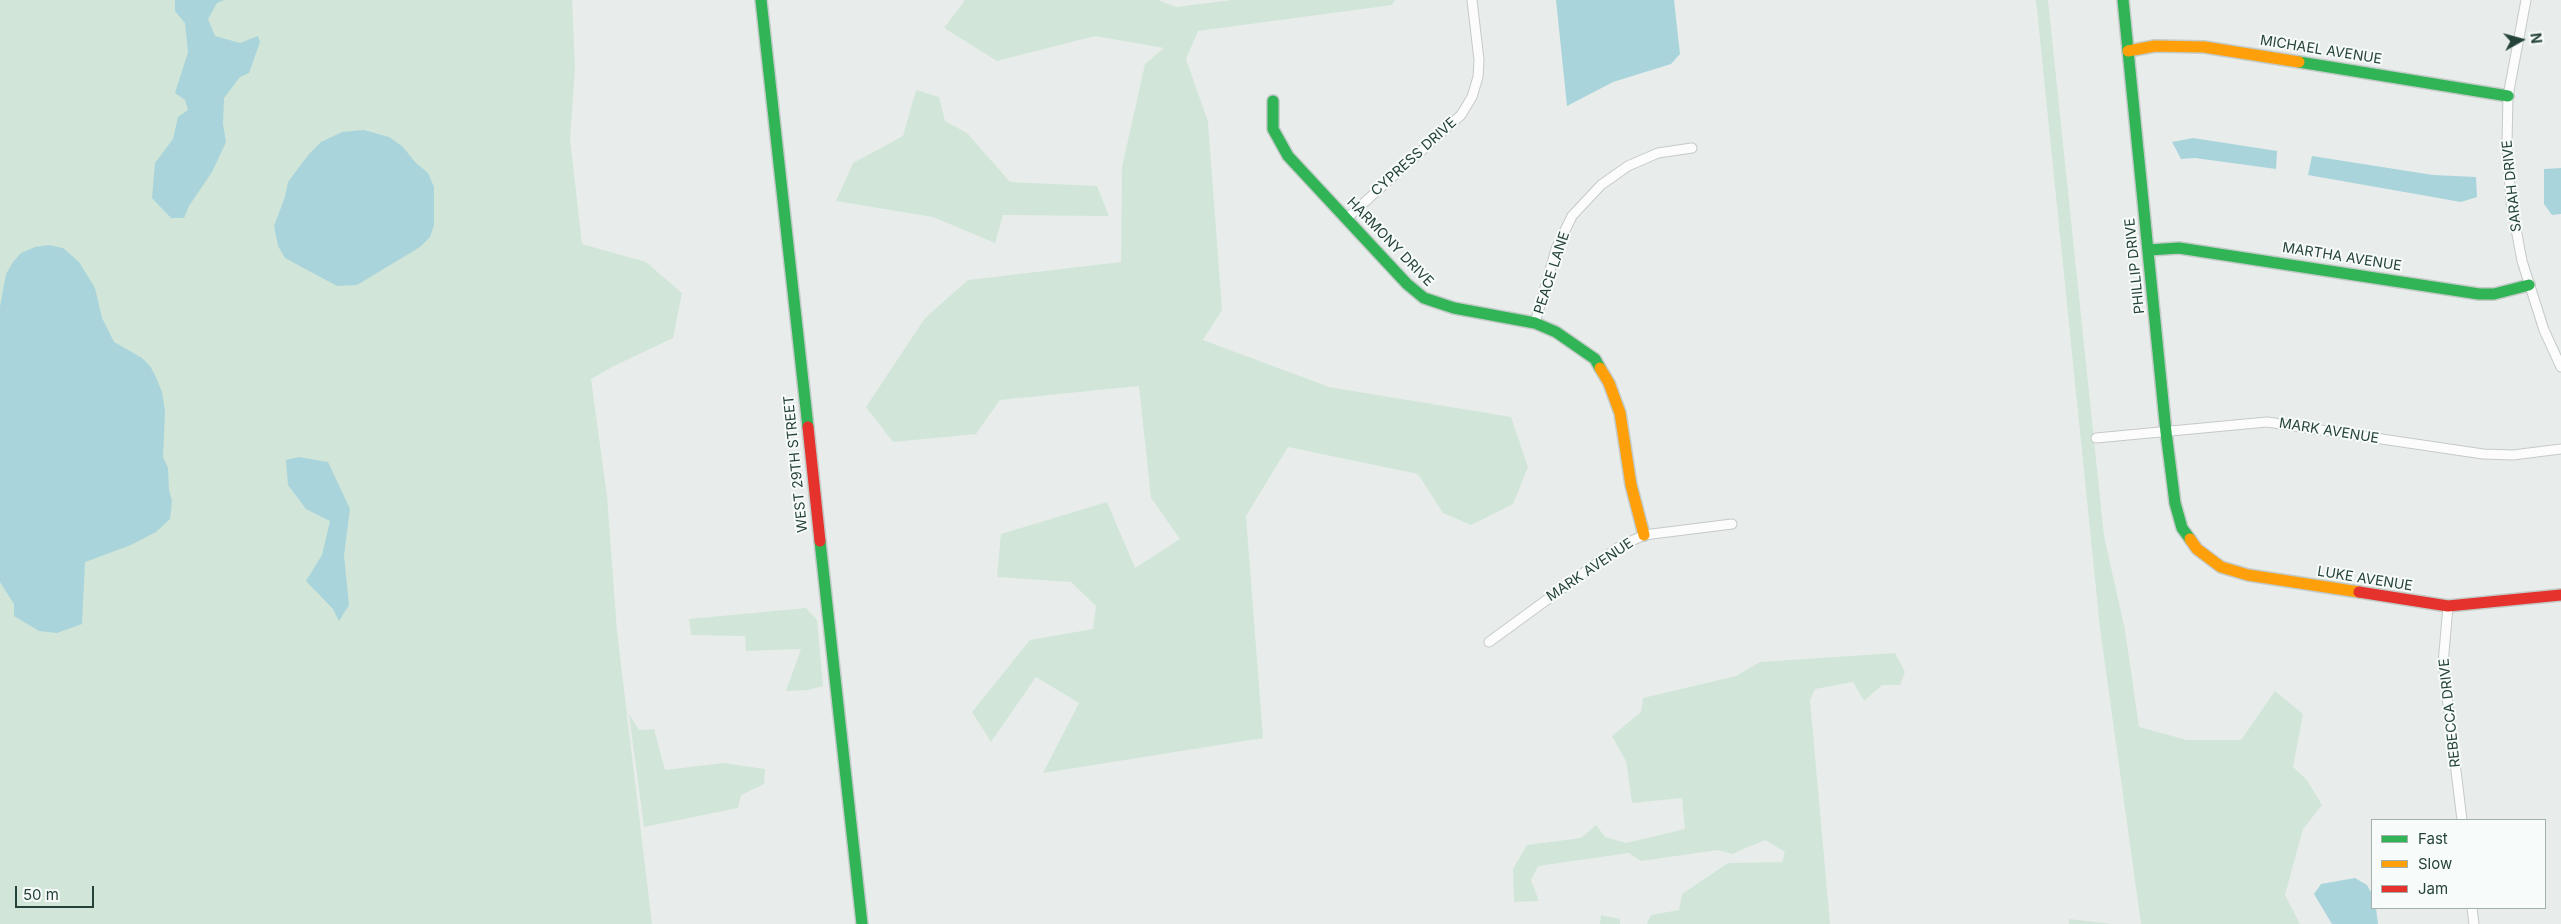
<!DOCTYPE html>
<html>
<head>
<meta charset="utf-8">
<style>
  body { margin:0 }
  #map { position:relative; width:2561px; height:924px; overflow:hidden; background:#e8edeb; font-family:Inter,sans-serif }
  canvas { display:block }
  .legend { position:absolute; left:2371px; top:819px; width:175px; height:90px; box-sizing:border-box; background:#f7fbf9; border:1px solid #a3b1ad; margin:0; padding:6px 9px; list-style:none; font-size:15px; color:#24423a }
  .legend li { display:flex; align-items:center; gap:10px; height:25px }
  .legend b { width:25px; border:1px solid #a3b1ad }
  .north { position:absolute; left:2496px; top:15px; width:50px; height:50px; -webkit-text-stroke:4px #f7fbf9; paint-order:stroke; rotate:83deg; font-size:14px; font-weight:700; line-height:20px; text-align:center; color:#24423a }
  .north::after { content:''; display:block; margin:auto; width:18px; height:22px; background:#24423a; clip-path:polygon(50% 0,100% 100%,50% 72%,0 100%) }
  .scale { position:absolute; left:15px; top:886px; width:79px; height:22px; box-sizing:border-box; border:2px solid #24423a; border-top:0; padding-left:6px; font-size:15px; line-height:18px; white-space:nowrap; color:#24423a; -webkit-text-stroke:4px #f7fbf9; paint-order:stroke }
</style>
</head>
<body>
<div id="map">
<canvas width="2561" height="924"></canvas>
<ul class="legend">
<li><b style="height:6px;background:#30b455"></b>Fast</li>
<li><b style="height:6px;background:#ff9f0a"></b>Slow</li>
<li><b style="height:6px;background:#e5322d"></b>Jam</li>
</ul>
<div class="north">N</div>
<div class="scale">50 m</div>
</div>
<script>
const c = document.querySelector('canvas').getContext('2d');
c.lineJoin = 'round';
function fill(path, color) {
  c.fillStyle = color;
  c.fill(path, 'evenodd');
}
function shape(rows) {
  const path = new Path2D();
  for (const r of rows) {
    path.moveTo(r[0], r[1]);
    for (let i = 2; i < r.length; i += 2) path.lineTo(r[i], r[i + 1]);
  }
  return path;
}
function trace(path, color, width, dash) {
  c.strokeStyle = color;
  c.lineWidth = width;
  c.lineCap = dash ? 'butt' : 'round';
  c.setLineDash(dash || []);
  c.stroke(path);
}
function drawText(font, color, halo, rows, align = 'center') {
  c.font = font + ' Inter,sans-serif';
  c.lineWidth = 4;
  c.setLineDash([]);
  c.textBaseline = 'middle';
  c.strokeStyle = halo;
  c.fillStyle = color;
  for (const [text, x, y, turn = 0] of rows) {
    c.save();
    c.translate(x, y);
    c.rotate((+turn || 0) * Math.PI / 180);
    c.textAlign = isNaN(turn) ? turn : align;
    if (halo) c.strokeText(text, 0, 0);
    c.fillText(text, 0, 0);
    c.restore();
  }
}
const green = shape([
  [0,0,572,0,575,68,570,139,582,244,646,262,682,293,673,338,614,366,591,379,607,496,617,631,652,924,0,924],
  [965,0,1158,0,1176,7,1232,0,1395,0,1392,5,1198,31,1186,59,1208,122,1222,310,1203,340,1329,387,1511,417,1528,467,1513,504,1471,525,1443,513,1418,474,1288,447,1246,516,1263,738,1043,773,1079,703,1036,677,991,742,972,712,1030,640,1093,629,1096,606,1071,582,997,577,1001,534,1107,502,1135,568,1180,539,1151,498,1139,386,1000,400,976,434,893,442,866,407,925,318,968,280,1121,262,1122,167,1145,64,1164,48,1095,36,997,61,944,28],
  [2036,0,2048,0,2104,536,2125,630,2139,727,2187,740,2241,740,2275,691,2303,714,2293,767,2307,780,2322,805,2303,829,2285,895,2300,924,2141,924,2100,628],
  [916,90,939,97,945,121,967,133,1010,182,1097,186,1109,216,1003,215,995,243,933,217,836,201,853,163,903,136],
  [806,608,817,620,823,686,808,690,786,691,801,649,746,651,745,636,691,635,689,619],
  [1895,653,1905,672,1900,685,1882,685,1864,701,1853,682,1815,689,1810,700,1830,924,1647,924,1651,915,1679,910,1682,894,1728,863,1782,862,1785,852,1765,840,1732,854,1718,850,1641,861,1629,853,1538,866,1531,880,1539,901,1514,902,1513,869,1527,845,1581,838,1596,825,1605,837,1626,843,1685,829,1682,798,1632,803,1626,761,1612,736,1641,712,1643,698,1736,676,1760,662],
  [629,714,639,730,654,729,665,770,723,763,765,769,764,784,741,795,738,808,644,827],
  [1601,915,1620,919,1620,924,1600,924],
  [2069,919,2113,924,2069,924]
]);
const water = shape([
  [175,0,224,0,217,3,208,19,215,36,240,43,258,36,260,42,249,73,240,77,224,98,223,124,226,142,212,172,189,206,184,218,171,218,152,198,155,163,173,139,178,117,188,110,185,100,175,93,188,52,185,23,175,11],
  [1556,0,1674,0,1680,54,1671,64,1613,82,1567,106],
  [364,130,389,137,402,146,416,163,428,173,434,187,434,225,430,237,420,247,357,285,337,286,285,258,278,246,274,226,285,197,288,182,309,154,321,142,342,132],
  [2193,138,2277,151,2276,169,2195,158,2181,159,2172,142],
  [2312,156,2433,175,2476,177,2477,197,2461,202,2308,175],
  [2561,168,2561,214,2552,215,2544,204,2544,169],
  [49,245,63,248,79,262,95,288,102,318,114,342,142,358,150,366,155,375,162,392,165,411,163,457,168,468,169,490,172,501,170,519,156,532,131,545,85,562,82,624,57,633,39,631,14,616,14,604,0,582,0,307,6,274,13,262,21,253,35,247],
  [299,457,328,462,350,509,344,555,349,605,339,621,333,609,306,581,322,555,330,521,306,509,288,485,286,460],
  [2355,878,2367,885,2372,894,2372,908,2376,908,2378,924,2332,924,2314,894,2321,884]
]);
const street = shape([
  [2526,0,2508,96,2507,143,2511,202,2522,261,2544,330,2561,367],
  [1346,219,1461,115,1472,97,1478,77,1479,60,1472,0],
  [1535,323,1556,249,1572,216,1601,185,1628,166,1658,153,1692,148],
  [2096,438,2267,422,2483,454,2513,455,2561,449],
  [2448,606,2443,664,2462,820],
  [1489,642,1619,547,1644,535,1732,524],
  [2472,908,2474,924]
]);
const fast = shape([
  [761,0,808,427],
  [2123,0,2166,432,2175,503,2182,528,2190,539],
  [2299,62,2508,96],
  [1273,101,1273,129,1288,156,1407,284,1424,298,1454,308,1535,323,1556,332,1595,359,1600,368],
  [2149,250,2179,248,2479,294,2494,294,2529,285],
  [820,541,862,924]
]);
const slow = shape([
  [2128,51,2155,46,2204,47,2299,62],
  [1600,368,1609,383,1620,413,1631,485,1644,535],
  [2190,539,2197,549,2221,567,2248,575,2359,592]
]);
const jam = shape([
  [808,427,820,541],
  [2359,592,2448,606,2561,595]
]);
const streetNames = [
  ["MICHAEL AVENUE",2321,50,9],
  ["CYPRESS DRIVE",1414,157,-42],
  ["SARAH DRIVE",2512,186,-96],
  ["HARMONY DRIVE",1390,242,46],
  ["MARTHA AVENUE",2342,257,9],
  ["PHILLIP DRIVE",2135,266,-96],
  ["PEACE LANE",1552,273,-72],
  ["MARK AVENUE",2329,431,9],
  ["WEST 29TH STREET",796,464,-96],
  ["MARK AVENUE",1590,570,-34],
  ["LUKE AVENUE",2365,579,9],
  ["REBECCA DRIVE",2450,713,-96]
];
fill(green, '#d1e6d8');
fill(water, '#a9d4db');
trace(street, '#c5cac8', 11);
trace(fast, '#c3cbc8', 14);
trace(slow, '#c3cbc8', 14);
trace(jam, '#c3cbc8', 14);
trace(street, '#fcfcfc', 9);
trace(fast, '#30b455', 11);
trace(slow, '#ff9f0a', 11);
trace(jam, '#e5322d', 11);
drawText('14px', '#24423a', '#f7fbf9', streetNames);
</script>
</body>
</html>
